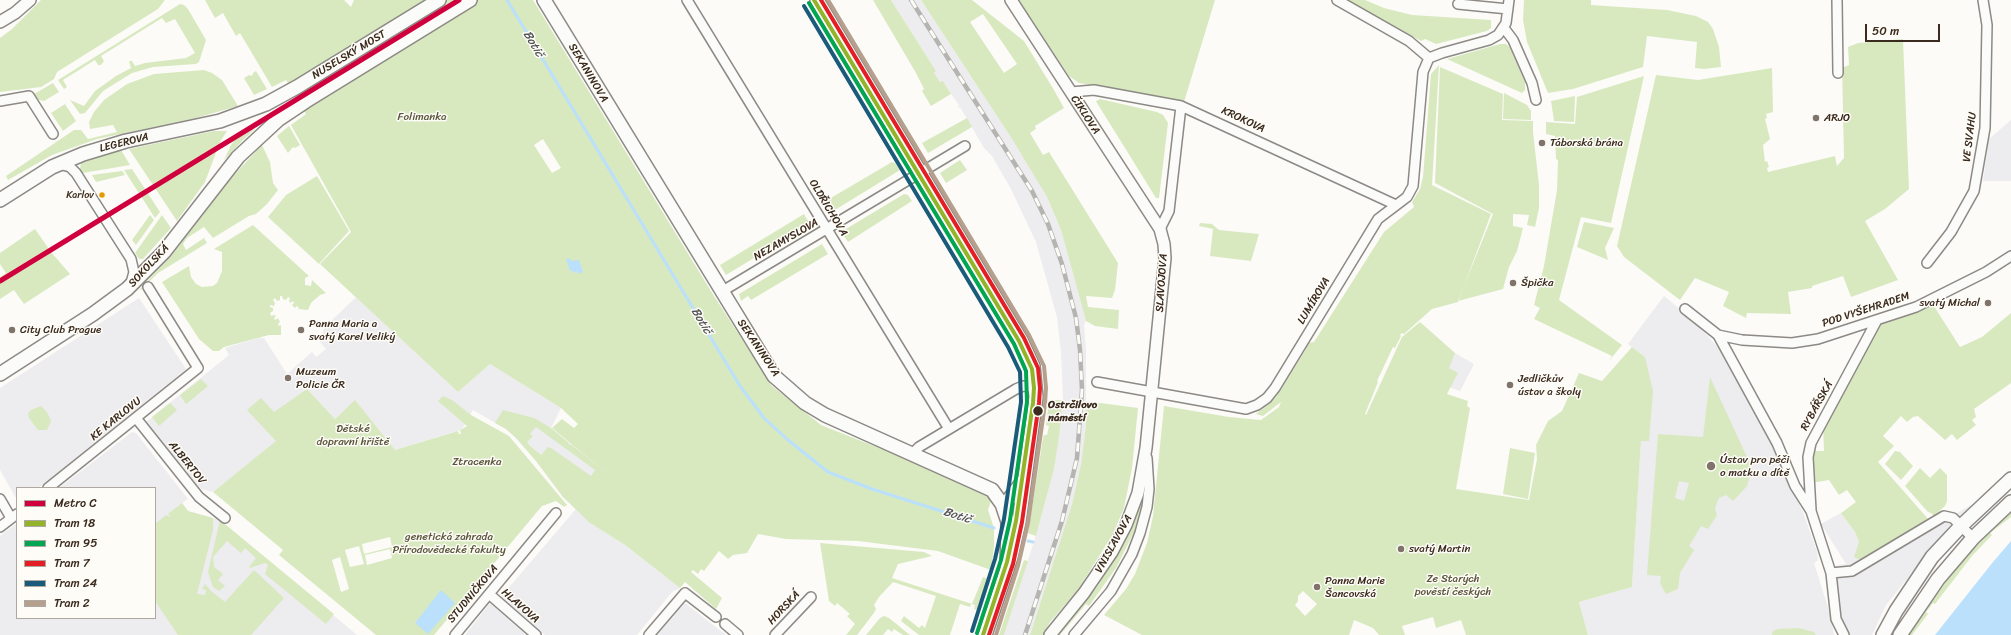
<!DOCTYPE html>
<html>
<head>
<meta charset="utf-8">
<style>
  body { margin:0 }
  #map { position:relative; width:2011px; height:635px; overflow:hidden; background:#fcfbf8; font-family:Sriracha,sans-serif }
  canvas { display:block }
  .legend { position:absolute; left:16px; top:487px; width:140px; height:132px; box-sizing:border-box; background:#fdfcf7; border:1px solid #afa8a0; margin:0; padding:5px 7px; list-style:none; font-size:12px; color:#3b2a1e }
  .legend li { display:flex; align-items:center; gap:8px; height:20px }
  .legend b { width:20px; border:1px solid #afa8a0 }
  .scale { position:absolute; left:1865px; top:24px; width:75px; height:18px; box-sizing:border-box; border:2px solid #3b2a1e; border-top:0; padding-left:5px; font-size:12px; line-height:14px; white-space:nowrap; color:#3b2a1e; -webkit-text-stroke:3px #fdfcf7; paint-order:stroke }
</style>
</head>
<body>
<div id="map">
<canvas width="2011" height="635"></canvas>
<ul class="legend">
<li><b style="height:5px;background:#cf003d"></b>Metro C</li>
<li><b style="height:5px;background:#93b428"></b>Tram 18</li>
<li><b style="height:5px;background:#00a651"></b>Tram 95</li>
<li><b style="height:5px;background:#e31e25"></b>Tram 7</li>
<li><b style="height:5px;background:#1a5a7b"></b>Tram 24</li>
<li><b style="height:5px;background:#b5a08e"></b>Tram 2</li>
</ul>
<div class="scale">50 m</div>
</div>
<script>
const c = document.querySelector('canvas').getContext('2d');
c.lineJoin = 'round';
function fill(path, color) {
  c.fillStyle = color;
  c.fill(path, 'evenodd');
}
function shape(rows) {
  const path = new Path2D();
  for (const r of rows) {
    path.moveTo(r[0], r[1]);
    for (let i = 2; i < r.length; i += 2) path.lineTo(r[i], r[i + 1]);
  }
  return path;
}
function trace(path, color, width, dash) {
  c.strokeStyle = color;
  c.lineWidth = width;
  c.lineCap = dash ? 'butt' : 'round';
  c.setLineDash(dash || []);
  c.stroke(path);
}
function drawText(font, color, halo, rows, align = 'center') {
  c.font = font + ' Sriracha,sans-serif';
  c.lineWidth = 3;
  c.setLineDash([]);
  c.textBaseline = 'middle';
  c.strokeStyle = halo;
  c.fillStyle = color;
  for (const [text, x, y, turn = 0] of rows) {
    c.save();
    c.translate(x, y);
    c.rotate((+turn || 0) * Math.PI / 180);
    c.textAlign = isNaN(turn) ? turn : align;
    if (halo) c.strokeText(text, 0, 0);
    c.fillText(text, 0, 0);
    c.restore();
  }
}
const built = shape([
  [891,0,921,0,1024,157,1047,197,1061,230,1082,306,1086,321,1084,325,1086,351,1086,424,1081,464,1072,504,1030,635,1004,635,1038,529,1054,469,1063,400,1061,352,1057,317,1036,242,1011,189,992,156,984,148,960,107,958,108,959,105,951,94,943,81,940,83,934,73,936,71],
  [2011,120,2011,181,1983,181,1989,139],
  [1664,296,1692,319,1724,354,1773,442,1792,491,1803,512,1817,552,1818,560,1814,563,1830,614,1834,635,1588,635,1579,602,1632,587,1641,441,1649,441,1645,357,1628,344],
  [356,297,458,392,490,364,561,408,551,428,601,469,590,523,625,545,680,588,672,592,637,635,545,635,500,598,576,509,563,497,536,461,516,438,506,429,473,410,465,425,460,430,395,450,355,401,335,419,307,389,260,423,277,441,213,492,201,489,146,422,229,355,225,348,258,338,264,338,287,374,312,352,316,357,326,349,320,342,324,328],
  [139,298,186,369,38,488,17,488,17,500,0,470,0,388],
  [1431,332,1455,353,1474,364,1460,391,1451,388,1401,353],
  [132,432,136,433,188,499,182,503,188,511,220,520,357,635,0,635,0,536,17,523,17,618,155,618,155,488,59,488],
  [1973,504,1951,524,1886,605,1872,635,1847,635,1837,611,1833,566,1846,564,1821,524,1841,513,1855,532,1859,542,1857,552,1943,521],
  [490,603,526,635,465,635],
  [685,603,726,635,657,635]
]);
const green = shape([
  [41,0,165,0,158,9,57,72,54,79,41,87,0,92,0,38,12,29],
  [205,0,344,0,351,7,354,0,533,0,714,296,772,386,821,425,982,489,992,498,988,510,994,528,994,546,991,570,938,551,858,541,786,539,758,534,747,553,733,555,728,559,719,551,704,571,701,569,698,574,693,570,691,572,722,598,716,609,685,582,680,588,625,545,590,523,563,497,536,461,516,438,506,429,495,423,503,410,534,418,551,428,569,443,568,444,572,445,615,480,552,428,562,419,574,428,578,424,561,408,490,364,458,392,320,264,351,232,291,125,306,114,286,80,272,87,240,33,236,36,223,13,215,18],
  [543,139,561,168,552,173,534,145],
  [536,427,595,470,591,476,551,448,548,447,541,455,530,446,527,442,533,436,530,434],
  [873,0,891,0,936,71,934,73,940,82,943,81,951,94,931,106,922,91,924,89,916,73],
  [921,0,972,0,1024,41,1054,90,1064,108,1035,126,1036,129,1030,133,1043,155,1049,152,1118,263,1115,290,1112,298,1086,296,1088,307,1119,310,1118,329,1095,326,1086,321,1061,230,1047,197,1014,142],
  [983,14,1017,64,1004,73,970,22],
  [1019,0,1215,0,1184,102,1079,83,1069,76],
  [1347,0,1365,0,1384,8,1412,15,1491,20,1491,28,1487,31,1436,44,1425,39,1421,41],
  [1524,0,1591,0,1591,5,1667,10,1696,16,1708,22,1713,29,1719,47,1721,67,1704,69,1695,68,1697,42,1647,36,1643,67,1573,89,1548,93,1527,42,1523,20],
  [180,4,184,5,188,9,206,40,199,62,196,64,153,67,132,73,103,91,85,113,80,114,70,100,84,106,95,91,116,76,131,68,129,61,132,61,135,66,145,63,186,58,195,53,175,19,166,23,162,18,101,56,104,61,101,65,98,65,95,60,63,80,67,87,64,89,58,80],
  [1903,39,1909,189,1885,209,1865,221,1898,280,1851,297,1843,276,1812,286,1812,288,1788,292,1791,314,1747,313,1746,318,1723,306,1729,292,1695,278,1680,300,1624,257,1617,246,1656,75,1698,80,1772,68,1773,112,1766,114,1767,118,1765,119,1770,139,1763,145,1765,162,1767,161,1769,167,1767,168,1768,172,1835,156,1837,166,1844,158,1842,68,1849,65,1848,47,1858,43],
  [1500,44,1506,44,1510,48,1525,82,1525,90,1522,93,1447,59],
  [1439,65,1432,185,1491,214,1458,302,1432,309,1404,334,1402,333,1400,335,1401,336,1395,348,1393,347,1377,381,1378,382,1365,414,1366,415,1402,337,1420,322,1455,353,1449,368,1458,373,1447,394,1468,401,1467,406,1470,408,1456,489,1529,500,1537,459,1536,445,1548,421,1562,411,1579,373,1602,381,1632,347,1645,357,1653,391,1649,441,1641,441,1632,587,1579,602,1588,635,1466,635,1461,620,1436,628,1433,617,1402,626,1405,635,1379,635,1373,628,1354,620,1349,635,1142,635,1104,615,1126,589,1135,574,1147,543,1153,516,1164,406,1229,417,1261,420,1279,407,1281,402,1263,416,1256,414,1276,397,1306,349,1307,343,1314,342,1384,232,1414,207,1412,202,1420,189,1423,177,1431,74],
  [1303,591,1317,604,1305,616,1295,605,1298,601,1298,596],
  [1440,67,1503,94,1502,120,1533,121,1533,132,1539,185,1539,208,1535,227,1527,225,1529,215,1513,214,1513,226,1523,228,1517,251,1509,267,1503,289,1458,301,1493,214,1435,183],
  [204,70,212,73,222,80,238,106,196,118,97,139,52,155,8,180,6,176,74,130,81,130,88,139,117,132,113,125,90,129,89,122,94,112,104,100,127,84,154,74],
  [256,71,267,89,254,95,244,78,249,75,252,76,253,73],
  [1644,76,1611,223,1581,217,1559,300,1622,345,1609,361,1612,356,1534,319,1540,308,1534,305,1544,266,1557,190,1558,160,1556,159,1555,136,1546,134,1546,122,1575,124,1577,97],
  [53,83,59,92,44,101,39,100,34,94],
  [1504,93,1527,105,1531,111,1531,120,1503,119],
  [1575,96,1574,122,1554,121,1551,101],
  [1100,99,1157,112,1163,115,1168,123,1159,198,1156,198,1097,103,1096,101],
  [65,104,76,121,63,131,51,113],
  [967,118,972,127,928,153,922,143],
  [289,126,300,145,295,148,293,147,288,153,277,136],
  [255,129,243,140,224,160,231,145,241,131],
  [214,131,227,131,220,142,205,182,177,221,129,149],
  [262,145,270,162,273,183,278,190,267,204,256,214,249,216,213,238,204,227,187,238,183,244,186,250,204,238,207,243,158,273,141,290,140,289,171,256,232,177],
  [121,150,130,165,83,173,80,169,81,163],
  [960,160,967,170,946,183,940,173],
  [892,162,895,163,900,170,830,213,824,202],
  [132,169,160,212,155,218,124,170],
  [122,171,125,175,96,182,92,175],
  [317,176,349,231,319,264,268,217,286,195],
  [904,194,908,195,912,201,848,242,841,232],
  [804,214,810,224,726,275,720,265],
  [150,215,154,220,136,245,132,240],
  [162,215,171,228,143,259,139,259,135,253],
  [1584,222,1614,228,1605,248,1608,260,1577,247],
  [1200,223,1212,224,1219,230,1259,234,1251,261,1210,256,1213,229,1199,226],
  [253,225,309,276,305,278,305,285,311,286,312,280,326,293,320,295,311,303,308,310,298,309,299,308,297,306,295,308,292,305,294,303,293,301,290,303,289,301,290,298,288,297,286,300,283,299,282,296,280,296,280,300,277,301,275,298,273,300,275,303,274,306,270,305,270,307,273,308,273,311,270,313,271,316,274,315,276,316,274,318,275,320,278,318,280,322,278,324,279,326,281,325,281,335,269,335,224,347,219,351,213,351,199,339,162,282,189,266,191,277,196,284,202,287,213,286,217,283,222,271,222,252,214,249],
  [35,229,51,252,70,274,24,304,14,290,0,299,0,281,2,280,0,277,6,273,0,264,0,253],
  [822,244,828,254,751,300,748,296,741,301,739,294],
  [1932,303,1960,347,1982,337,2011,313,2011,383,1974,409,1976,417,1972,420,1976,425,1957,440,1952,434,1945,440,1918,416,1913,417,1907,422,1901,416,1883,436,1894,446,1878,462,1929,520,1866,559,1858,559,1854,557,1859,542,1855,532,1841,513,1856,502,1847,490,1839,495,1829,480,1811,483,1813,451,1824,451,1823,425,1878,325,1906,316],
  [1710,377,1752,468,1747,486,1733,501,1726,495,1719,498,1715,508,1717,515,1708,529,1701,526,1689,546,1694,550,1680,573,1678,589,1666,594,1660,583,1661,576,1647,575,1658,434,1703,437],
  [1679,481,1689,483,1684,501,1675,498],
  [201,379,208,386,186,404,180,395],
  [307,389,335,419,355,400,395,450,458,431,459,434,461,434,460,430,467,426,438,401,443,396,452,400,471,415,509,436,567,505,564,507,556,501,542,506,434,635,376,635,279,555,283,550,213,492,276,441,247,410,261,398,274,412],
  [390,537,392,547,364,554,362,544],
  [359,546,364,564,350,567,345,550],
  [390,549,392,558,367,565,365,555],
  [340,557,349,589,341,592,332,560],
  [1053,400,1063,400,1059,436,1054,469,1036,536,1028,533,1043,438,1044,435,1047,435,1049,426,1046,425,1049,401],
  [1085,401,1138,408,1132,468,1124,508,1113,534,1077,591,1050,622,1043,635,1030,635,1072,504,1081,464,1086,425],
  [170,403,177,410,159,426,152,417],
  [41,406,47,412,51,421,47,430,38,430,29,418,28,414,31,410],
  [1510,448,1535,453,1528,499,1503,494],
  [1895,451,1900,452,1913,466,1901,480,1885,464],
  [1920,468,1930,478,1940,468,1947,475,1947,501,1945,506,1934,516,1931,513,1928,512,1905,486],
  [1143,494,1143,511,1136,528,1116,568,1089,606,1086,604,1060,635,1058,635,1097,587,1113,562,1128,536],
  [182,503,188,511,213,518,213,530,197,594,205,595,206,590,202,589,205,584,211,591,225,602,254,570,284,598,251,635,178,635,155,601,155,524,166,515,169,517,170,516,168,514],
  [2011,511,2011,517,1990,533,1992,535,1972,556,1935,604,1933,603,1926,612,1928,614,1912,635,1907,635,1960,563],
  [220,520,334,614,326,624,265,574,268,565,265,563,250,568,249,567,256,558,245,548,241,553,227,541,213,557,214,567,223,574,218,580,225,586,219,591,213,587,208,572],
  [820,543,924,552,932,556,898,564,892,578,972,604,983,577,988,579,978,610,974,609,975,605,971,604,970,607,960,604,950,635,919,635,901,621,904,616,919,628,922,625,925,628,936,596,893,582,879,597,874,605,876,609,874,613,857,635,846,635,855,624,847,616,850,614,837,603,835,606,829,601],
  [1024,560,1028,561,1004,635,999,635],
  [884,616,889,618,910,635,903,635,894,629,892,632,888,629,883,635,866,635,880,618],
  [1799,628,1814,632,1816,635,1772,635,1773,631,1778,629]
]);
const water = shape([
  [570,258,571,261,579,260,583,272,578,274,577,271,573,273,572,270,570,271,566,259],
  [2011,541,2011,635,1935,635,1993,562],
  [441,590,455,603,428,634,415,623]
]);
const stream = shape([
  [507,0,740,386,764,418,788,440,828,472,872,489,994,528],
  [1028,541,1033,542]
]);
const minor = shape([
  [687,0,949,429],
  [1337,0,1409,41,1429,58],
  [1837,0,1838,73],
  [1458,4,1508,9],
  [1504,28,1513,40,1532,83,1536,100],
  [1429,58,1442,53,1489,40,1498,35,1506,23,1509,0],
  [1071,92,1094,90,1181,106,1396,205],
  [0,101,29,96,53,134],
  [59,164,70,167,76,173,131,259,134,272,131,283],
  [1160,229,1169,211,1181,106],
  [1927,263,1951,232,1974,191,1985,128,1987,25,1983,0],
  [721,292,965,146],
  [1685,309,1718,335,1777,443,1795,486,1811,511,1831,573,1836,619,1844,635],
  [1718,335,1742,340,1792,343,1818,339,1916,307,1986,272,2011,256],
  [1097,382,1246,409,1257,405,1267,398,1275,388,1378,219,1407,197,1413,186,1423,72,1429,58],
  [136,418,199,497,225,518],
  [912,454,919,447,1016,389,1023,386,1037,388],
  [48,488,198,368,148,287],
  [0,499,11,518],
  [1811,510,1808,457,1811,443,1877,320],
  [0,527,17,514],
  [1831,573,1852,571,1944,516,1953,518,1973,538],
  [489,594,536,635],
  [725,624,738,635],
  [455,635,556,513],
  [649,635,685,593,716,617],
  [775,635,811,597],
  [1074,635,1111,591,1132,554,1140,533,1147,507,1149,489,1147,458]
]);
const tertiary = shape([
  [1011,0,1160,229,1164,244,1165,258,1146,448,1138,493,1126,525,1112,552,1084,593,1050,635],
  [0,22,15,13,30,0]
]);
const secondary = shape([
  [544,0,774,376,805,403,825,415,992,490,1002,504,1008,522,1007,570],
  [817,0,1021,340,1033,366,1036,397,1019,522,1011,557,985,635],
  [0,200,52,167,83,154,126,141,220,121,266,104,297,87,439,0],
  [0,374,93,314,127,289,164,252,238,157,279,119,306,101,470,0],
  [1006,513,1007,502,1024,480],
  [1883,635,1896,611,1932,557,1961,526,2011,479],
  [1900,635,1938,579,1973,538,2011,502]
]);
const rail = shape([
  [911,0,1032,191,1048,224,1062,264,1076,318,1080,350,1082,390,1077,458,1062,521,1025,635]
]);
const tram1 = shape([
  [814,0,1019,341,1032,369,1034,388,1033,403,1016,521,1007,562,983,635]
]);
const tram2 = shape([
  [809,3,1014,344,1026,371,1027,402,1010,520,1001,560,977,633]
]);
const tram3 = shape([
  [821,0,1024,338,1038,368,1040,388,1039,403,1022,522,1013,564,989,635]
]);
const tram4 = shape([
  [804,6,1008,347,1020,372,1021,402,1004,519,995,559,972,631]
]);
const tram5 = shape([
  [828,0,1029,335,1044,366,1046,388,1045,404,1028,523,1018,566,996,635]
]);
const metro1 = shape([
  [0,281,459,0]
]);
const markers = [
  [1816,118,4,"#7f736a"],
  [1542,143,4,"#7f736a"],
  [102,195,3.5,"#e49a03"],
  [1513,283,4,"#7f736a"],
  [1988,303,4,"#7f736a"],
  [12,330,4,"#7f736a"],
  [301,330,4,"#7f736a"],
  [288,378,4,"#7f736a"],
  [1510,385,4,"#7f736a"],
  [1038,411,5.5,"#3b2a1e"],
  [1711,466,5,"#7f736a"],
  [1401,549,4,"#7f736a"],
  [1317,587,4,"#7f736a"]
];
const busNames = [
  ["Karlov",94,195]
];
const streetNames = [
  ["NUSELSKÝ MOST",349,55,-31],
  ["SEKANINOVA",588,73,59],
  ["ČIKLOVA",1085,115,57],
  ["KROKOVA",1243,120,25],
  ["VE SVAHU",1970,137,-83],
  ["LEGEROVA",124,143,-14],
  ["OLDŘICHOVA",828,208,59],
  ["NEZAMYSLOVA",786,240,-30],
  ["SOKOLSKÁ",149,266,-47],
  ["SLAVOJOVA",1162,283,-86],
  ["LUMÍROVA",1314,301,-59],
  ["POD VYŠEHRADEM",1866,310,-18],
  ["SEKANINOVA",758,348,56],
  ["RYBÁŘSKÁ",1817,406,-61],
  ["KE KARLOVU",116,419,-39],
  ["ALBERTOV",187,463,51],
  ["VNISLAVOVA",1114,544,-61],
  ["STUDNIČKOVA",473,594,-50],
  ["HLAVOVA",520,606,41],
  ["HORSKÁ",784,608,-47]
];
const parkNames = [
  ["Folimanka",422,117],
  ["Dětské",353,429],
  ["dopravní hřiště",353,442],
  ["Ztracenka",477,462],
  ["genetická zahrada",449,537],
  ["Přírodovědecké fakulty",449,550],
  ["Ze Starých",1453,579],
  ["pověstí českých",1453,592]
];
const poiNames = [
  ["ARJO",1824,118],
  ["Táborská brána",1550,143],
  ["Špička",1521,283],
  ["svatý Michal",1980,303,"right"],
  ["Panna Maria a",309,324],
  ["svatý Karel Veliký",309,337],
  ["City Club Prague",20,330],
  ["Muzeum",296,372],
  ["Policie ČR",296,385],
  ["Jedličkův",1518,379],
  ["ústav a školy",1518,392],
  ["Ústav pro péči",1720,460],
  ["o matku a dítě",1720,473],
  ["svatý Martin",1409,549],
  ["Panna Marie",1325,581],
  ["Šancovská",1325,594]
];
const stopNames = [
  ["Ostrčilovo",1048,405],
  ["náměstí",1048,418]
];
const waterNames = [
  ["Botič",533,44,59],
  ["Botič",701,321,59],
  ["Botič",957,516,18]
];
fill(built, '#edecee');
fill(green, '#d8e9c0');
fill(water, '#bae0fc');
trace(stream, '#bae0fc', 3);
trace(minor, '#8d8985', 12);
trace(tertiary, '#8d8985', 14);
trace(secondary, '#8d8985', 16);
trace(minor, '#fbfbf9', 9);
trace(tertiary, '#fbfbf9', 11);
trace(secondary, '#fbfbf9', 13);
trace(rail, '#b6b4b1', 4.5);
trace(rail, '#fdfcf7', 3, [9]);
trace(tram1, '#93b428', 4);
trace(tram2, '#00a651', 4);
trace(tram3, '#e31e25', 4);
trace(tram4, '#1a5a7b', 4);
trace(tram5, '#b5a08e', 4);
trace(metro1, '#cf003d', 5);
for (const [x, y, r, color] of markers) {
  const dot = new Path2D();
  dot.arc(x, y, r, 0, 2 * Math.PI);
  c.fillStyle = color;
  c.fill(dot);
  trace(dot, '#fdfcf7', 1.5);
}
drawText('10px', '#3b2a1e', '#fdfcf7', busNames, 'right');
drawText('11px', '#3b2a1e', '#fdfcf7', streetNames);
drawText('11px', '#5b563b', '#fdfcf7', parkNames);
drawText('11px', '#3b2a1e', '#fdfcf7', poiNames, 'left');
drawText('bold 11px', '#3b2a1e', '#fdfcf7', stopNames, 'left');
drawText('italic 12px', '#545556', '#fdfcf7', waterNames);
</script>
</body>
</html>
